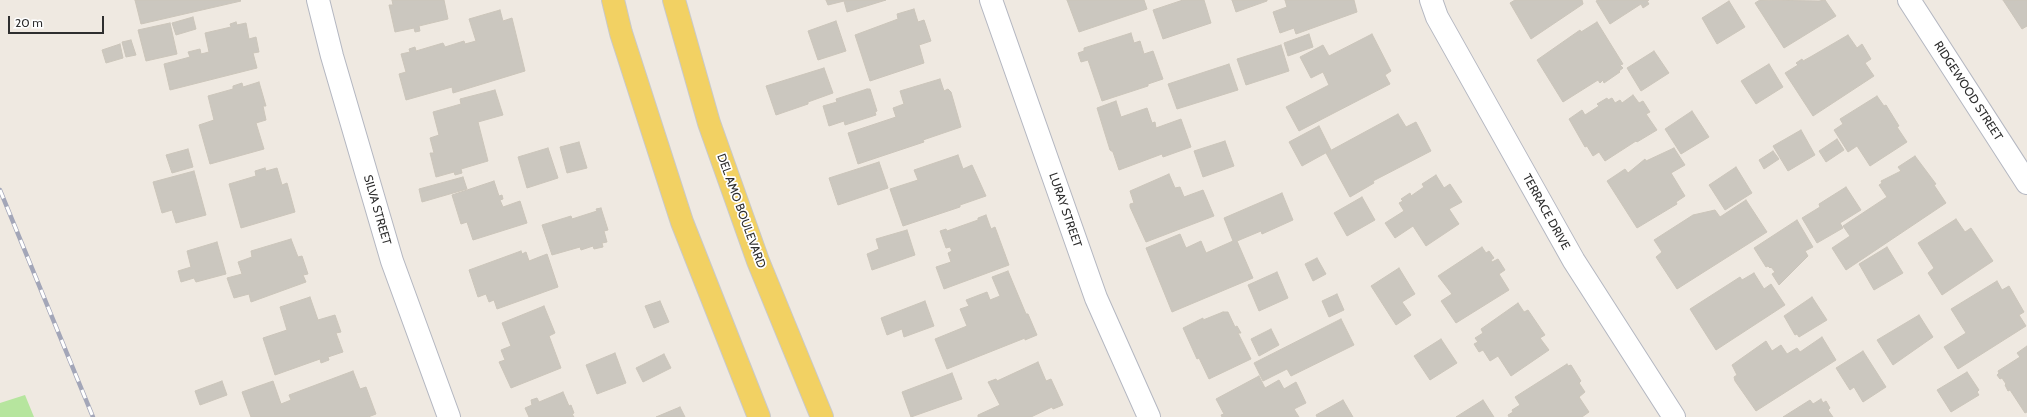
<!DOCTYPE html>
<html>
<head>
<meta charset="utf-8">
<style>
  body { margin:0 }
  #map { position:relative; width:2027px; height:417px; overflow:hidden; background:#efe9e1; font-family:Cabin,sans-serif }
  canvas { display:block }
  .scale { position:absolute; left:8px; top:16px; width:96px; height:18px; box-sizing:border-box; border:2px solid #2e2e2e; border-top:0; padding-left:5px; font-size:12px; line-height:14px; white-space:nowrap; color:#2e2e2e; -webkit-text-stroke:3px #fff; paint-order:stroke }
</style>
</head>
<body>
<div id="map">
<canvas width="2027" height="417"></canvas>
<div class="scale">20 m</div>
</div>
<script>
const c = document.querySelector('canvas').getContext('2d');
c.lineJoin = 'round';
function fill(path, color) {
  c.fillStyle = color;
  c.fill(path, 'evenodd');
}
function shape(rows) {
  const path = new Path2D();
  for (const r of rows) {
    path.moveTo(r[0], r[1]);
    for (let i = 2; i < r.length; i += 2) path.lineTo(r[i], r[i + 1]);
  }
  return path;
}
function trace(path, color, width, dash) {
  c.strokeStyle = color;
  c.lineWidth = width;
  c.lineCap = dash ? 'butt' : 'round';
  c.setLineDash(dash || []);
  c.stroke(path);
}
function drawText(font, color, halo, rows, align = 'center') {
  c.font = font + ' Cabin,sans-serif';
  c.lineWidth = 3.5;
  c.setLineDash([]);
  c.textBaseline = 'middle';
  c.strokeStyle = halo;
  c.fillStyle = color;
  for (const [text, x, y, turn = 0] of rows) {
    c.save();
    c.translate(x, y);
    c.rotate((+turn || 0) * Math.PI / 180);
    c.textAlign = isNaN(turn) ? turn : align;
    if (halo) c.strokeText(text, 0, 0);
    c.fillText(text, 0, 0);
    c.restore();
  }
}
const green = shape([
  [25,395,34,417,0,417,0,403]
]);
const building = shape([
  [135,0,240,0,241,1,141,24,135,0],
  [392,0,444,0,448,19,419,26,420,31,415,32,414,28,395,32,389,5,393,5,392,0],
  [826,0,886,0,847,12,844,1,828,5,826,0],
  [1067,0,1144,0,1147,9,1079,32,1067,0],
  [1183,0,1204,0,1211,23,1163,39,1153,10,1183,0],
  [1232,0,1267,0,1267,1,1236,12,1232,0],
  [1285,0,1354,0,1357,12,1296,34,1294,28,1280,33,1273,12,1287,7,1285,0],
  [1515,0,1582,0,1583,4,1531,39,1510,3,1515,0],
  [1598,0,1649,0,1647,1,1649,4,1643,8,1641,4,1610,24,1596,1,1598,0],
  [1760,0,1819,1,1825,0,1836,16,1784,48,1755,3,1760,0],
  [2003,0,2027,0,2027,26,2022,29,2003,0],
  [1729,1,1745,27,1717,44,1702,18,1729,1],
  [914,9,918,22,924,20,931,41,919,45,924,63,870,81,855,35,898,19,897,14,914,9],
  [500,10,503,21,512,18,525,71,453,93,452,87,406,100,399,74,406,72,401,54,410,52,409,49,415,47,416,51,443,43,445,47,464,41,465,44,476,41,469,19,500,10],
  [193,17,196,29,176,35,172,23,193,17],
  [836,21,846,51,818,60,808,31,836,21],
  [236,22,237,25,246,23,249,39,256,37,259,52,253,53,257,68,170,90,164,64,190,57,188,52,200,49,201,54,209,52,205,33,231,27,230,24,236,22],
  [1597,22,1623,64,1620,65,1623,68,1619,71,1620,72,1604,83,1603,80,1600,83,1598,80,1563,102,1537,60,1580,30,1581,32,1597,22],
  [170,23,177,54,146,61,138,30,170,23],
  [1131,33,1134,43,1140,41,1144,54,1153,51,1163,79,1148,84,1148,86,1102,101,1088,60,1081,62,1078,53,1084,51,1084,48,1131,33],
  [1309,34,1313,47,1288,56,1284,43,1309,34],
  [1372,34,1391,71,1385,75,1390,84,1299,131,1286,107,1329,85,1323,72,1311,78,1300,57,1323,45,1329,56,1372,34],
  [1848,35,1857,48,1862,44,1871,59,1865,63,1874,76,1813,116,1785,73,1798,65,1796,63,1802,59,1803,61,1812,56,1848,35],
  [131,40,136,55,126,57,122,42,131,40],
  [120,44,123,58,106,63,102,50,120,44],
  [1281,45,1289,71,1246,85,1237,59,1281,45],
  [1654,51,1669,73,1641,91,1627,68,1654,51],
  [1229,64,1238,90,1177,109,1168,84,1229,64],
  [1769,64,1783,87,1756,104,1741,81,1769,64],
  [824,68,833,93,808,102,808,104,776,115,766,86,824,68],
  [940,79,944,91,948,89,951,92,961,127,923,140,924,142,858,164,848,133,896,117,893,108,904,104,900,91,940,79],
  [259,82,266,106,263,106,266,120,256,123,264,149,210,164,199,125,214,120,208,96,233,89,233,86,242,83,243,87,259,82],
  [867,89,870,89,877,111,875,112,876,115,845,125,844,121,829,126,823,106,837,102,836,99,867,89],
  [495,90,503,115,478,122,488,161,461,169,462,173,455,175,454,172,436,177,430,153,434,153,430,138,439,135,433,112,461,104,460,99,495,90],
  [1633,95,1639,103,1643,101,1650,112,1646,114,1657,130,1637,142,1636,141,1605,161,1599,152,1593,156,1587,146,1585,147,1569,119,1582,110,1585,115,1599,106,1597,104,1607,98,1608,100,1612,98,1615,103,1620,100,1622,103,1633,95],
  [1877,96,1884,106,1886,105,1899,126,1897,127,1907,142,1870,166,1857,146,1848,152,1834,130,1843,124,1840,119,1877,96],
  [1116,101,1121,117,1147,108,1152,123,1155,122,1156,128,1181,119,1191,147,1163,157,1162,154,1119,170,1113,152,1110,150,1097,108,1116,101],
  [1692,111,1709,137,1681,154,1665,129,1692,111],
  [1398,114,1406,127,1416,122,1431,151,1373,181,1374,183,1350,197,1326,153,1398,114],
  [1319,126,1331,150,1302,166,1289,142,1319,126],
  [1801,130,1815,155,1788,171,1773,146,1801,130],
  [1837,139,1844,150,1826,162,1819,151,1837,139],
  [1225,141,1234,166,1203,177,1194,151,1225,141],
  [579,142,587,168,567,173,560,147,579,142],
  [548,148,558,178,527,188,518,157,548,148],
  [1674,148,1685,165,1671,173,1685,196,1676,202,1677,204,1637,228,1607,181,1625,169,1628,173,1645,159,1646,161,1674,148],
  [188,149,193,167,172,173,166,155,188,149],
  [1773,151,1779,159,1764,169,1759,160,1773,151],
  [958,155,963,169,972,165,986,196,960,205,960,207,903,226,890,189,918,180,914,170,958,155],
  [1915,156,1936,184,1934,185,1946,203,1846,270,1832,248,1850,236,1843,226,1887,197,1879,185,1882,183,1881,181,1901,171,1898,167,1915,156],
  [879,162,888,188,838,205,829,178,879,162],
  [1736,167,1752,193,1725,210,1709,185,1736,167],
  [265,168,266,171,277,168,282,185,287,183,295,212,241,228,229,184,256,176,255,171,265,168],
  [194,171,206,215,176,223,172,210,162,213,153,182,194,171],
  [1169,174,1175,188,1180,187,1184,197,1203,190,1214,216,1146,242,1130,207,1130,204,1134,203,1130,191,1169,174],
  [1436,175,1444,188,1450,184,1462,202,1449,209,1459,224,1426,246,1413,226,1395,238,1385,223,1404,211,1399,203,1403,201,1401,199,1410,193,1411,196,1424,187,1422,184,1436,175],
  [463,177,467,189,422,202,419,189,463,177],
  [494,181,499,196,502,195,503,199,500,200,503,207,520,201,527,223,473,240,467,222,461,224,452,195,494,181],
  [1846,187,1861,210,1840,223,1843,228,1817,243,1802,218,1820,207,1819,204,1846,187],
  [1282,193,1293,220,1262,234,1261,231,1237,241,1253,278,1172,312,1146,248,1180,234,1186,248,1201,241,1206,253,1233,241,1224,218,1282,193],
  [1362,197,1375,220,1347,236,1334,213,1362,197],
  [1746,200,1767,232,1677,289,1656,257,1662,252,1654,240,1693,215,1715,210,1720,217,1746,200],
  [601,208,608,230,604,231,607,242,602,243,603,247,594,249,593,246,581,250,580,247,552,255,542,225,571,216,572,219,597,211,596,209,601,208],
  [986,215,991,229,995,227,1009,265,944,289,936,267,951,262,948,253,952,251,950,247,946,248,940,231,946,229,947,231,978,220,978,218,986,215],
  [1956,219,1965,232,1971,228,1993,261,1942,295,1928,273,1934,268,1918,243,1956,219],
  [1797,220,1813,247,1805,251,1808,256,1779,285,1772,274,1775,272,1771,267,1770,268,1768,266,1766,267,1754,248,1797,220],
  [907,230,915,255,872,270,867,254,879,249,876,239,907,230],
  [291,239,298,257,302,256,308,274,303,275,306,282,251,302,249,294,234,298,227,278,242,274,238,262,252,257,251,251,291,239],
  [217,242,226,274,196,282,194,278,181,282,178,271,191,267,187,251,217,242],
  [1482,247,1486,253,1489,251,1494,258,1491,260,1492,262,1498,259,1505,270,1499,274,1509,290,1456,323,1441,301,1452,294,1438,276,1482,247],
  [1887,247,1903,273,1874,290,1859,264,1887,247],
  [521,251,522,254,526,252,529,261,547,254,558,287,497,309,494,300,489,302,486,294,478,297,469,270,521,251],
  [1317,258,1326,274,1313,281,1305,264,1317,258],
  [1399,268,1415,294,1402,302,1411,315,1396,325,1371,286,1399,268],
  [1008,271,1026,314,1028,314,1037,335,1025,340,1025,338,947,369,935,339,967,326,960,309,969,306,966,300,987,292,990,300,1000,296,992,277,1008,271],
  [1277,272,1288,298,1259,311,1248,285,1277,272],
  [1754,273,1764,289,1771,284,1785,305,1716,350,1690,309,1740,277,1742,280,1754,273],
  [1997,281,2002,290,2009,286,2024,312,2019,315,2026,326,1958,369,1944,347,1966,333,1951,309,1997,281],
  [1337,294,1344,310,1329,317,1322,301,1337,294],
  [310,297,318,320,335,315,341,332,336,333,343,352,328,357,329,360,321,363,320,359,275,375,263,338,287,330,280,307,310,297],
  [1812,297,1827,320,1799,337,1797,334,1795,335,1784,316,1812,297],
  [660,301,669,322,654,328,645,306,660,301],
  [925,301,934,326,904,337,902,329,887,335,881,318,925,301],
  [1518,303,1524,312,1528,310,1545,335,1540,338,1549,350,1511,376,1498,356,1490,361,1483,350,1479,352,1474,344,1478,342,1475,338,1483,333,1481,329,1518,303],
  [544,306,555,333,549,336,561,368,511,388,499,362,505,360,501,350,511,346,502,323,544,306],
  [1223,312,1228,312,1235,327,1237,326,1241,333,1238,333,1251,359,1209,379,1199,358,1197,359,1183,328,1203,318,1203,320,1223,312],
  [1919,315,1933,337,1893,365,1877,340,1919,315],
  [1341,319,1354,345,1291,376,1287,369,1263,381,1254,363,1341,319],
  [1271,329,1279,345,1259,356,1251,339,1271,329],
  [1822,337,1836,360,1756,411,1735,381,1734,377,1737,375,1732,365,1766,341,1772,351,1781,345,1787,354,1797,348,1800,352,1822,337],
  [1441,339,1457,363,1430,380,1414,356,1441,339],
  [2027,346,2027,412,2025,413,2010,390,2008,391,2005,385,2006,384,2002,378,2000,379,1997,375,1999,373,1998,371,2020,357,2017,353,2027,346],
  [1863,351,1886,387,1863,402,1854,387,1850,390,1836,368,1863,351],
  [615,353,626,383,597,394,586,365,615,353],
  [664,354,671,368,643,382,636,368,664,354],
  [1038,362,1046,381,1051,379,1063,405,1053,409,1052,407,1031,417,978,417,978,415,1000,405,988,382,996,379,997,381,1038,362],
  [1567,364,1568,366,1571,365,1581,381,1579,383,1585,392,1579,397,1589,412,1582,417,1509,417,1508,415,1513,412,1512,410,1520,405,1515,397,1567,364],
  [353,371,360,389,366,387,376,414,368,417,251,417,242,392,273,381,281,404,291,400,289,395,353,371],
  [1967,372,1979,390,1977,392,1979,395,1951,412,1937,390,1967,372],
  [952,373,962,399,911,417,902,392,952,373],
  [1259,376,1265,388,1279,380,1284,389,1296,382,1306,403,1294,409,1299,417,1222,417,1221,415,1224,414,1216,399,1259,376],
  [222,381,227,395,200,405,195,391,222,381],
  [563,392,569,406,571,405,574,413,572,414,574,417,529,417,525,408,532,405,531,400,537,398,539,402,563,392],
  [1821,399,1823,403,1826,401,1830,408,1828,410,1833,417,1783,417,1810,400,1813,404,1821,399],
  [1343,400,1353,417,1317,417,1316,415,1343,400],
  [1483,400,1494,417,1456,417,1483,400],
  [680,407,685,417,656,417,680,407]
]);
const street = shape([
  [318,0,332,56,392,261,449,417],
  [991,0,1096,298,1149,417],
  [1431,0,1437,17,1574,261,1674,417],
  [1909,0,2027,183]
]);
const primary = shape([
  [613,0,621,33,682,222,759,417],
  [674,0,709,123,758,261,822,417]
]);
const rail = shape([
  [0,190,93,417]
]);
const streetNames = [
  ["RIDGEWOOD STREET",1968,91,57],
  ["SILVA STREET",377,210,74],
  ["LURAY STREET",1065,210,71],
  ["DEL AMO BOULEVARD",741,211,70],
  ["TERRACE DRIVE",1546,212,61]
];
fill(green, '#b6e59e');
fill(building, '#cbc7bf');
trace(building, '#cbc5ba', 1);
trace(street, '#b4b7c1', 24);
trace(primary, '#c9c9c9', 24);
trace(street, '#fff', 22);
trace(primary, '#f2d163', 22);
trace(rail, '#a3a6b8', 4.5);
trace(rail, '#fff', 3, [9]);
drawText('12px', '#2e2e2e', '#fff', streetNames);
</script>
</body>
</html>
